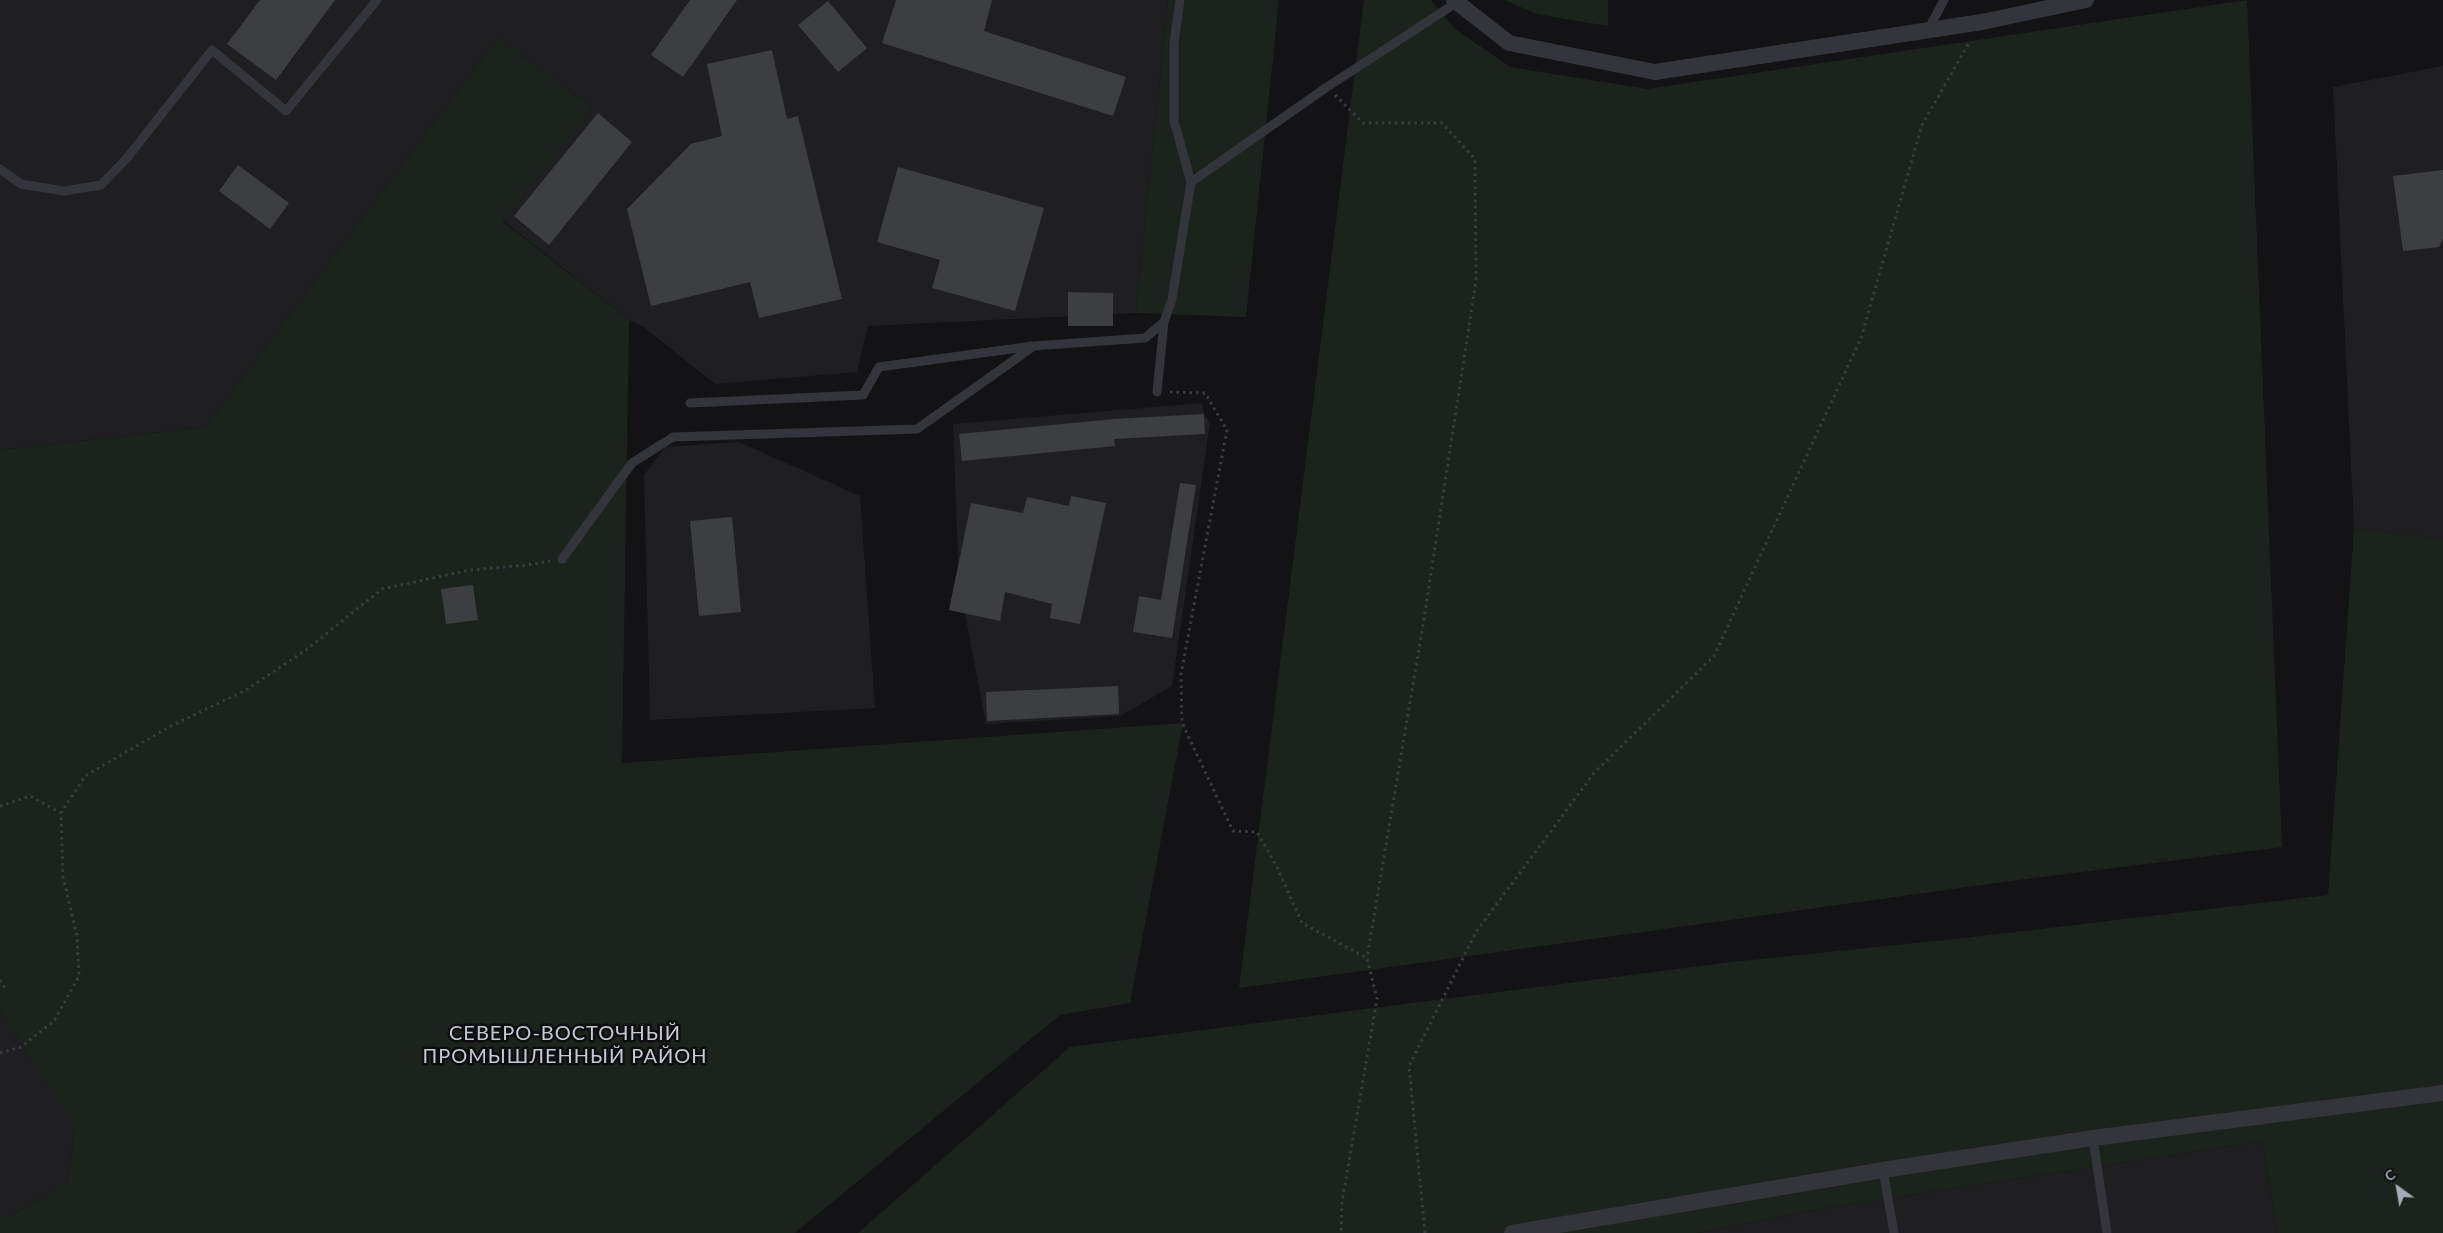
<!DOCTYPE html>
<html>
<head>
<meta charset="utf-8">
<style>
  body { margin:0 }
  #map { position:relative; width:2443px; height:1233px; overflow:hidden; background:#131315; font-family:Lato,sans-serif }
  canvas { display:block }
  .north { position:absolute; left:2373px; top:1163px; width:50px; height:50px; -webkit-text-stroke:4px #0e0e10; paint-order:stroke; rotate:328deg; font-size:14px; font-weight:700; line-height:20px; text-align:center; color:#a4aab6 }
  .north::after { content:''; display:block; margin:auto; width:18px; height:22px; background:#a4aab6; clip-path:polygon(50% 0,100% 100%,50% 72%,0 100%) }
</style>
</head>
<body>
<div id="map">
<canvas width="2443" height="1233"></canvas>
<div class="north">С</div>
</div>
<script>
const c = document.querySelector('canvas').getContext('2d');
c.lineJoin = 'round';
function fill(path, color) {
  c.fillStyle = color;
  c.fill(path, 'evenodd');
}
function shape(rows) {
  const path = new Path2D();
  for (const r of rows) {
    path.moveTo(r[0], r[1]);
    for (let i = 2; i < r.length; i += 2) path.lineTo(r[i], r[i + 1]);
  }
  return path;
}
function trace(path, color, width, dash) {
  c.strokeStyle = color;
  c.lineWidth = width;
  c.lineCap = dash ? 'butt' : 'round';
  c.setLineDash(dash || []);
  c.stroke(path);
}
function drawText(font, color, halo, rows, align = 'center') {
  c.font = font + ' Lato,sans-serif';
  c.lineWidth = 5;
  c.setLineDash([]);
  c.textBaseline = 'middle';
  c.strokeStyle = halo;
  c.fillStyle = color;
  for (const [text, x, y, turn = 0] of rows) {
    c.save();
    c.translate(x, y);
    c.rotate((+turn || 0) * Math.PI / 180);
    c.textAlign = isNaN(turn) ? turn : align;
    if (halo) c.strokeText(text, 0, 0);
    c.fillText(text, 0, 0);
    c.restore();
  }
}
const built = shape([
  [0,0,1168,0,1136,313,868,326,857,372,715,384,645,328,629,320,502,220,592,108,498,38,206,427,0,450],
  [2443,66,2443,539,2354,528,2333,87],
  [1202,403,1204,414,1210,423,1172,686,1120,716,986,724,959,583,953,424],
  [739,442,860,496,875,708,650,720,644,475,665,447],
  [0,1009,75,1127,67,1184,0,1222],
  [2263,1141,2277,1233,1697,1233,1826,1208]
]);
const green = shape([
  [1168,0,1279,0,1246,317,1136,313],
  [1364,0,1431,0,1454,28,1510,67,1647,89,2247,0,2282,847,2025,879,1239,988],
  [1504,0,1608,0,1608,26,1537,14],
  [498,38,592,108,502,221,629,320,622,763,1183,723,1130,1003,1060,1015,795,1233,0,1233,0,1222,67,1184,75,1128,0,1009,0,450,206,427],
  [2354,528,2443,539,2443,1233,2277,1233,2263,1141,1826,1208,1697,1233,858,1233,1070,1047,1732,962,1973,937,2328,895]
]);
const building = shape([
  [260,0,335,0,276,80,227,44],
  [690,0,737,0,683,77,651,55],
  [896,0,992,0,984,31,1126,77,1113,116,882,43],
  [828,1,867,48,838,72,798,25],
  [772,50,787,119,798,116,842,299,759,318,750,282,651,306,627,209,691,144,722,136,707,64],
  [598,113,632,142,549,245,514,216],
  [238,165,289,203,270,229,219,191],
  [898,167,1044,208,1015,311,932,288,940,260,877,242],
  [2443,170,2443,239,2439,247,2403,251,2393,176],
  [1068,292,1113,293,1113,326,1068,326],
  [1204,414,1205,434,1114,439,1115,446,962,461,959,434,1114,419],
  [1180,483,1196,485,1172,638,1133,632,1139,596,1161,600],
  [1071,496,1106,503,1080,624,1050,618,1052,604,1005,592,1000,621,949,610,971,503,1023,513,1027,497,1069,506],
  [732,517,741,612,699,616,690,521],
  [473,585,478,620,446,624,441,589],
  [1118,686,1119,714,987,721,986,692]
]);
const path = shape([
  [1335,95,1363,123,1442,123,1475,159,1476,281,1423,625,1367,958],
  [1170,392,1205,393,1227,430,1181,674,1182,723,1233,831,1257,832,1276,865,1302,923,1367,958,1377,999,1342,1202,1341,1233],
  [0,806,30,796,61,813],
  [0,980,6,990],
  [0,1053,21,1047,54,1021,79,976,77,936,63,877,61,813,85,776,169,727,246,690,306,650,382,589,470,570,527,565,550,561],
  [1425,1233,1409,1066,1476,932,1594,773,1714,656,1861,338,1922,125,1970,41]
]);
const service = shape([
  [1180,0,1174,43,1174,121,1191,182],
  [1928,30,1944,0],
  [0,169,21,184,64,191,101,185,127,158,212,50,286,111,377,0],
  [1157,392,1164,322],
  [690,403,863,395,879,367,1033,346,1145,338,1164,322,1172,299,1191,182,1327,87,1456,3],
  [562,559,632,463,673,437,917,429,1031,348],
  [2093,1138,2107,1233],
  [1883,1170,1894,1233]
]);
const minor = shape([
  [1454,0,1509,43,1655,72,1982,22,2086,0],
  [1512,1233,1883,1170,2093,1138,2443,1093]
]);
const quarterNames = [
  ["СЕВЕРО-ВОСТОЧНЫЙ",565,1034],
  ["ПРОМЫШЛЕННЫЙ РАЙОН",565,1057]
];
fill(built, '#1f1f22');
fill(green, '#1b231c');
fill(building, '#3d3e42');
trace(path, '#3a3c41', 3, [2.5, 4]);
trace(service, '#34353a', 9);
trace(minor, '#34353a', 16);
c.letterSpacing = '1px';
drawText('20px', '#c5c9d2', '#0e0e10', quarterNames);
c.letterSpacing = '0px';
</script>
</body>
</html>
